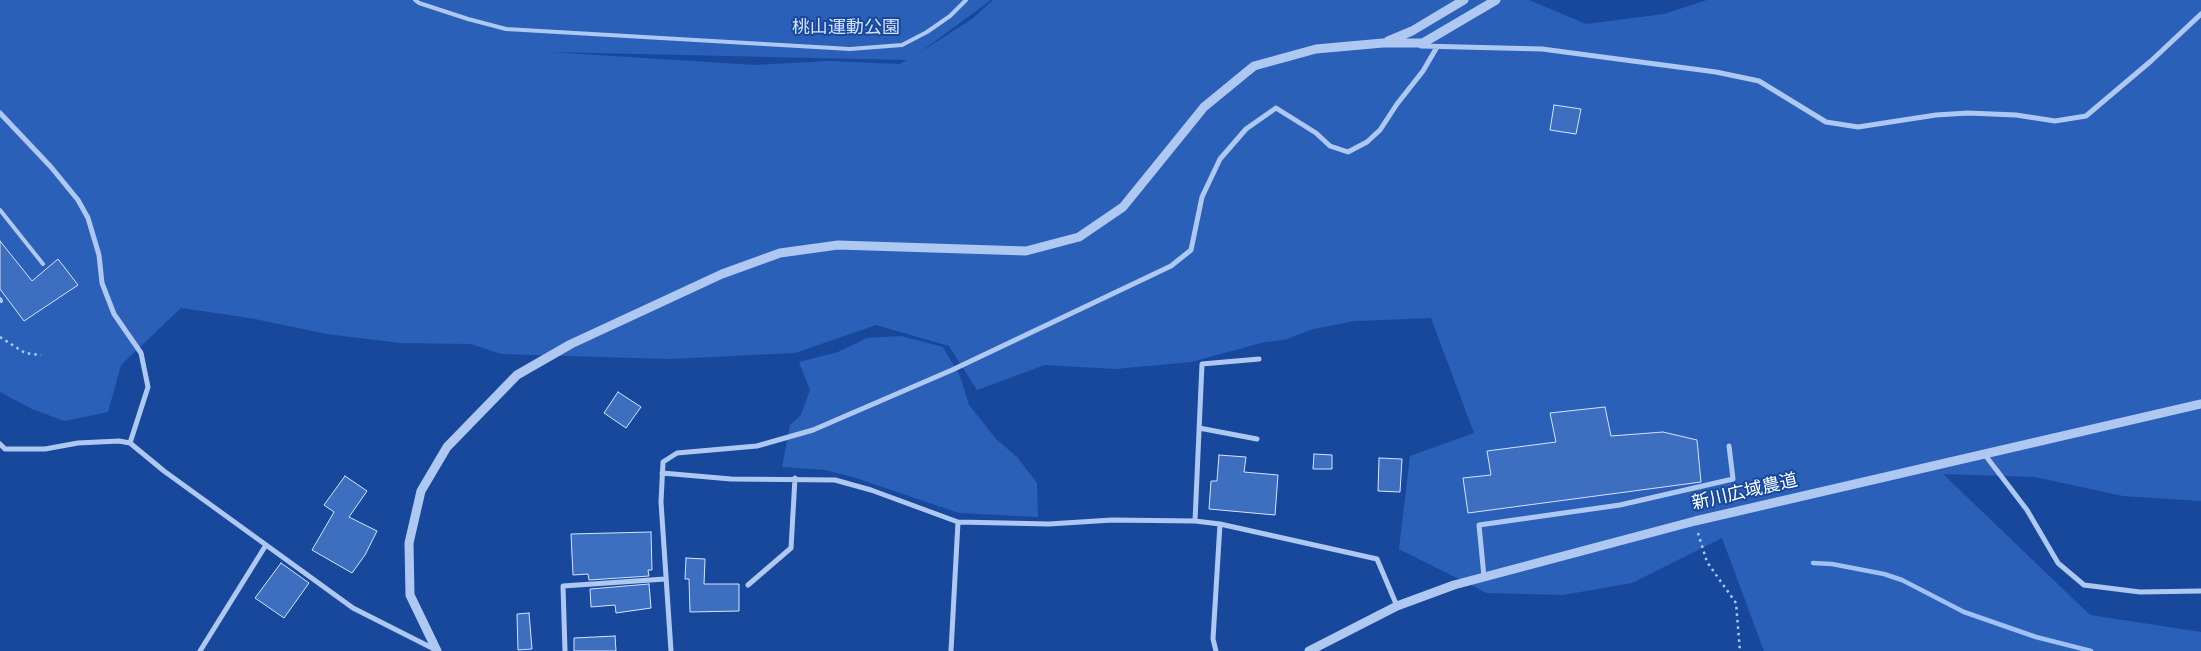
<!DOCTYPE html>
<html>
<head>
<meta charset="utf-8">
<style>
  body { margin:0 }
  canvas { display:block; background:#18489b }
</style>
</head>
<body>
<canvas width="2201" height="651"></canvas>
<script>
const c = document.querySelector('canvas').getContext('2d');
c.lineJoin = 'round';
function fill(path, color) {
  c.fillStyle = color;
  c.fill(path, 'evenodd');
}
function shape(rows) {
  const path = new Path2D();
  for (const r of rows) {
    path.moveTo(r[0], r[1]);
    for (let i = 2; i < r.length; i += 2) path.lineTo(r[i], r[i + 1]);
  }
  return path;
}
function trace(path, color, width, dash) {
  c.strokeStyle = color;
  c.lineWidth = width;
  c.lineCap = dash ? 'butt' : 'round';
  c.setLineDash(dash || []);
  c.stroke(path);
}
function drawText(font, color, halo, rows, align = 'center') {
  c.font = font + ' Jost,"Noto Sans JP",sans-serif';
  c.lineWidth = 4;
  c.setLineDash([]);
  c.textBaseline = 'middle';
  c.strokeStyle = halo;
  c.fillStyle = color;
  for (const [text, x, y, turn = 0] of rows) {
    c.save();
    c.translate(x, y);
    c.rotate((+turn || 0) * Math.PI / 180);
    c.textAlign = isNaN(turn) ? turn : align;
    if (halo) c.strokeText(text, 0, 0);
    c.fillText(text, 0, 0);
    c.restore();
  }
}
const green = shape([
  [0,0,991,0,919,53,972,19,993,0,1529,0,1586,24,1664,14,1707,0,2201,0,2201,501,2123,496,2035,477,1943,474,2090,615,2201,632,2201,651,1764,651,1722,538,1632,583,1563,595,1487,593,1399,549,1410,456,1474,433,1431,318,1355,321,1313,329,1284,340,1265,342,1191,362,1115,369,1045,365,977,390,949,346,876,325,795,353,669,359,501,354,471,344,400,343,327,334,250,318,181,308,121,365,108,412,64,421,32,409,0,392],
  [549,52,907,60,900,64,829,61,755,65],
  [901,336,943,347,960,376,969,405,996,439,1017,457,1037,483,1038,517,959,513,853,477,825,470,782,467,790,425,801,415,810,390,799,362,838,352,867,338]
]);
const stream = shape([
  [1813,563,1832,564,1884,574,1902,580,1964,612,2036,637,2091,651]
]);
const building = shape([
  [1554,105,1581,109,1576,134,1550,130,1554,105],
  [0,241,32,281,58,259,78,285,24,321,0,289,0,241],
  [618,392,641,407,626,428,604,413,618,392],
  [1605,407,1611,436,1663,432,1697,440,1701,482,1468,513,1463,478,1491,475,1487,451,1556,442,1550,413,1605,407],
  [1314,454,1332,455,1332,469,1313,469,1314,454],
  [1219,455,1246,457,1244,472,1278,475,1275,515,1209,509,1211,481,1217,481,1219,455],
  [1379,458,1402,459,1400,492,1378,491,1379,458],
  [345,476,367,491,349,517,377,531,365,555,352,573,312,550,334,512,324,505,345,476],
  [651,532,652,570,648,570,649,576,589,580,588,574,573,575,571,534,651,532],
  [686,558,705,559,704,584,739,584,739,611,690,612,689,579,685,579,686,558],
  [281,563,309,583,284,618,255,598,281,563],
  [649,584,651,608,616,613,615,605,591,607,590,589,649,584],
  [529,613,532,649,518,650,517,614,529,613],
  [615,636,616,651,574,651,574,638,615,636]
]);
const path = shape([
  [0,337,25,353,41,355],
  [1698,533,1707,562,1736,603,1740,651]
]);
const service = shape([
  [415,0,419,3,468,19,506,29,850,49,902,45,927,32,950,16,966,0],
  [0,210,43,264],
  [0,299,1,301]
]);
const minor = shape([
  [1421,46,1542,49,1716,72,1759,81,1826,122,1858,127,1936,115,1968,113,2016,115,2055,121,2086,116,2151,61,2201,14],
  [0,113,51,167,78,200,88,218,99,255,102,283,114,314,141,353,148,387,130,443],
  [1199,428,1257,439],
  [0,444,5,449,45,449,78,443,119,441,130,443,164,471,353,608,434,649],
  [1985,455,2027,510,2058,563,2084,585,2140,592,2201,591],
  [662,473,731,479,835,480,871,490,958,522,1049,524,1112,520,1195,521,1220,524,1377,559,1397,606],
  [1195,521,1202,364,1259,359],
  [1484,577,1479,525,1620,505,1733,479,1729,446],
  [748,585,791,548,795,478],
  [200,651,266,545],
  [565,651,563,586,665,579],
  [671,651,661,502,663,462,677,453,757,446,813,430,952,370,1171,266,1191,250,1202,197,1220,159,1246,129,1276,108,1316,133,1330,146,1348,152,1367,142,1380,130,1397,104,1423,71,1437,47],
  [951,651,958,522],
  [1216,651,1213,639,1220,524]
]);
const tertiary = shape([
  [1388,41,1412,31,1464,0],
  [437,651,410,595,409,543,421,491,447,447,517,375,571,344,722,274,780,253,838,245,1026,251,1079,237,1123,207,1204,107,1254,66,1316,49,1383,43,1423,43,1496,0],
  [1309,651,1397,606,1454,585,1695,521,2201,404]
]);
const parkNames = [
  ["桃山運動公園",846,29]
];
const streetNames = [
  ["新川広域農道",1745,493,-13]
];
fill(green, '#2b60b8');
trace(stream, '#a1c1f4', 4.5);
fill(building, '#3d6ec0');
trace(building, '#d5e4fc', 1);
trace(path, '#aec8f2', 2.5, [2.5, 4]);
trace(service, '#aec8f2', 4);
trace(minor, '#aec8f2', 5);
trace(tertiary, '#aec8f2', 9);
drawText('18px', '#d5e4fc', '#18489b', parkNames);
drawText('18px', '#fff', '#18489b', streetNames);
</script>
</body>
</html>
